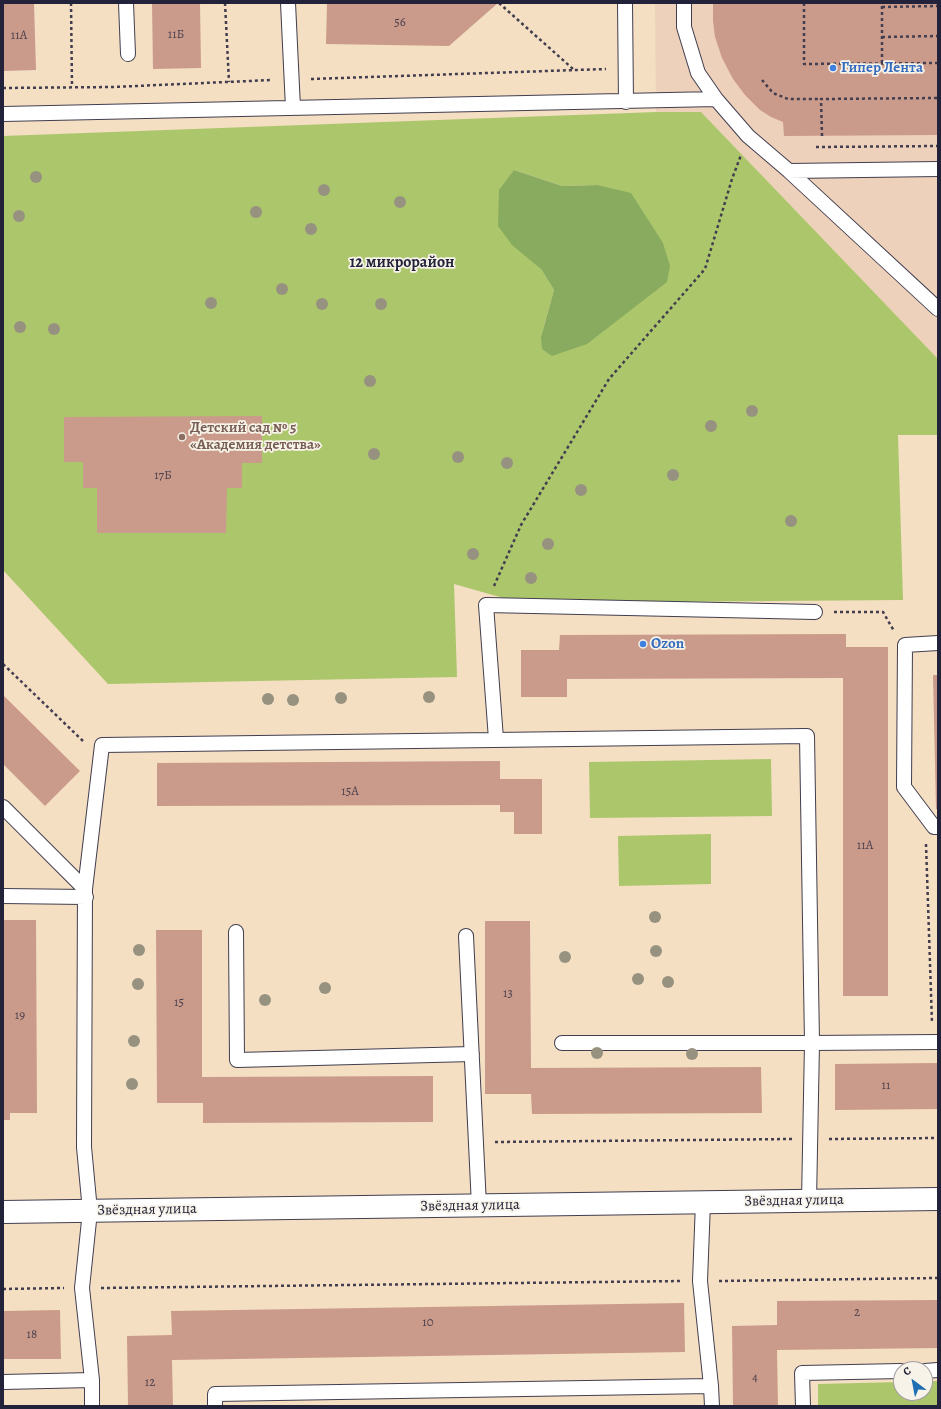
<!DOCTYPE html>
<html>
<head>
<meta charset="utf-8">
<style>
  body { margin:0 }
  #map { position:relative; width:941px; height:1409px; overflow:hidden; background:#f4dfc3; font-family:Alegreya,serif }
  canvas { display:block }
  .frame { position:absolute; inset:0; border:4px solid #22223b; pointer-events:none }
  .north { position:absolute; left:893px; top:1361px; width:40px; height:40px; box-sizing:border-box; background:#f7f3e8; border:1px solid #a29fa3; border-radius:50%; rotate:328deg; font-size:11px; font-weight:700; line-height:16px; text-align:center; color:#22223b }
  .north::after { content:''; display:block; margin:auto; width:14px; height:18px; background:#1f6fb2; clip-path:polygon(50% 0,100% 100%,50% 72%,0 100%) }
</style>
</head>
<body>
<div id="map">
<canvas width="941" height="1409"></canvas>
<div class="frame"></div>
<div class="north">С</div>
</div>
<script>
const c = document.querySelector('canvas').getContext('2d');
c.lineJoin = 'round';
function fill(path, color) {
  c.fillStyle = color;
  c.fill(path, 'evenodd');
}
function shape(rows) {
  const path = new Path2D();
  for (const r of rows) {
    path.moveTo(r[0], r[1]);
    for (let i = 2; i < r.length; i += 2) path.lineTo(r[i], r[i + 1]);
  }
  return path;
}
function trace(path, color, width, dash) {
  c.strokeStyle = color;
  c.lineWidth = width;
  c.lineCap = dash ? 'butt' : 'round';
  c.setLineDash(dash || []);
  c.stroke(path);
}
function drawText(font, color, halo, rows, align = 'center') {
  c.font = font + ' Alegreya,serif';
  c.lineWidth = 3.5;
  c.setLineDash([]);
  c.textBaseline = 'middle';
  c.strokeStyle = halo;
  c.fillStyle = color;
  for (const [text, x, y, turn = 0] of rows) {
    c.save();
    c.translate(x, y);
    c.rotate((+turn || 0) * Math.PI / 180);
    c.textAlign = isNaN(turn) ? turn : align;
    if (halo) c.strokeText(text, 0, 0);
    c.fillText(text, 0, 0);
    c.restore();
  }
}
const built = shape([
  [655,3,938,3,938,435,937,358,701,112,656,112]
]);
const green = shape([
  [656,112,701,112,938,359,938,435,898,435,903,600,521,603,454,584,457,677,108,684,3,570,3,136],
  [514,170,562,186,597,185,541,337,554,290,541,269],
  [771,759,772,816,590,818,589,762],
  [711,834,711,884,619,886,618,836],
  [925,1381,938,1381,938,1406,818,1406,818,1384,901,1382,901,1393,925,1393]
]);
const forest = shape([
  [514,170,562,186,597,185,631,193,663,243,670,266,667,282,587,344,552,356,542,349,541,337,554,290,541,269,512,245,498,226,499,190]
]);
const building = shape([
  [3,3,34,3,36,70,3,71],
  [152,3,200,3,201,68,153,69],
  [327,3,498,3,449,46,326,44],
  [713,3,938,3,938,135,784,136,783,122,771,117,760,110,745,95,733,79,722,58,715,37,713,21],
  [262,416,262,463,242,463,242,488,227,488,226,533,97,533,97,488,83,488,83,462,64,462,64,417],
  [846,634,846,647,888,647,888,996,843,996,843,678,567,679,567,697,521,697,521,650,559,650,560,635],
  [933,675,938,675,938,809,936,809],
  [3,695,80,771,45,806,3,764],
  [500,761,500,779,542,779,542,834,514,834,514,812,500,812,500,805,157,806,157,763],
  [3,920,36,920,37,1113,10,1113,10,1120,3,1120],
  [485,921,530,921,531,1068,761,1067,762,1113,532,1114,531,1094,485,1094],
  [156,930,202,930,202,1077,433,1076,433,1122,203,1123,203,1103,157,1103],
  [938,1063,938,1109,835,1110,835,1064],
  [938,1300,938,1348,777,1350,778,1406,733,1406,732,1326,777,1325,777,1301],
  [684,1303,685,1352,172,1360,173,1406,128,1406,127,1336,172,1335,171,1311],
  [60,1310,61,1359,3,1359,3,1311]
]);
const path = shape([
  [71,3,72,87],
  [225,3,229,82],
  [499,3,573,69],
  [804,3,804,64,938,63],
  [882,7,938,6],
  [882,37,938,36],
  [882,63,882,3],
  [311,79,606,69],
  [762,80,773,93,788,99,821,99],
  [3,88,113,87,272,80],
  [822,136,821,99,938,98],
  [816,147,938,146],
  [494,586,521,525,609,379,705,269,732,179,741,155],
  [834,612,883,612,894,631],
  [3,664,83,741],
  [926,844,932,1023],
  [829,1139,938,1138],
  [495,1142,792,1139],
  [719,1281,938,1278],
  [101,1288,682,1281],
  [3,1289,64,1288]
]);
const service = shape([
  [126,3,128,54],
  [288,3,293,108],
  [625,3,626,102],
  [684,3,684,27,698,73,716,99,748,136,789,171,938,309],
  [3,114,716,99],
  [789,171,938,169],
  [938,643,905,645,904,787,934,827,938,827],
  [496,739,486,605,815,612],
  [3,807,85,889,84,1147,90,1211,82,1288,92,1380,92,1406],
  [85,889,102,745,807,736,812,1043,562,1043],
  [3,896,86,897],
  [236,932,237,1060,472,1054],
  [466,936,479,1206],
  [809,1201,812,1043,938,1042],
  [703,1202,700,1281,711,1386,712,1406],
  [925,1371,938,1370],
  [3,1382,92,1380],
  [215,1406,215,1394,711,1386],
  [803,1406,802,1373,901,1371]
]);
const minor = shape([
  [3,1212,938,1199]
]);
const trees = [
  [36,177],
  [324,190],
  [400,202],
  [256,212],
  [19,216],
  [311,229],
  [282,289],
  [211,303],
  [322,304],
  [381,304],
  [20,327],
  [54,329],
  [370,381],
  [752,411],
  [711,426],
  [374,454],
  [458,457],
  [507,463],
  [673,475],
  [581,490],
  [791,521],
  [548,544],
  [473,554],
  [531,578],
  [429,697],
  [341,698],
  [268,699],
  [293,700],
  [655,917],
  [139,950],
  [656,951],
  [565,957],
  [638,979],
  [668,982],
  [138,984],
  [325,988],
  [265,1000],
  [134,1041],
  [597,1053],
  [692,1054],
  [132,1084]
];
const markers = [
  [833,68,4,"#3f7fe0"],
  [182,437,4,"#8d6e63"],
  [643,644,4,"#3f7fe0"]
];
const numberNames = [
  ["56",400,23],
  ["11Б",176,35],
  ["11А",19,36],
  ["17Б",163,476],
  ["15А",350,792],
  ["11А",865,846],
  ["13",508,994],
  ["15",179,1003],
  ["19",20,1016],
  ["11",886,1086],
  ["2",857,1313],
  ["10",428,1323],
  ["18",32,1335],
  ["4",755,1378],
  ["12",150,1383]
];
const shopNames = [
  ["Гипер Лента",841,68],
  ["Ozon",651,644]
];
const educationNames = [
  ["Детский сад № 5",190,428],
  ["«Академия детства»",190,445]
];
const streetNames = [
  ["Звёздная улица",794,1201,-1],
  ["Звёздная улица",470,1206,-1],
  ["Звёздная улица",147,1210,-1]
];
const neighbourhoodNames = [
  ["12 микрорайон",402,263]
];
fill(built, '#edd1ba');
fill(green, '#acc66c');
fill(forest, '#89ab60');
fill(building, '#ca9b8a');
trace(service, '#423e4f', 16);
trace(minor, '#423e4f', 24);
trace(path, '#423e4f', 2.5, [3, 3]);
trace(service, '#fff', 14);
trace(minor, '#fff', 22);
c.fillStyle = '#979280';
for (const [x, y] of trees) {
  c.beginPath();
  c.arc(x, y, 6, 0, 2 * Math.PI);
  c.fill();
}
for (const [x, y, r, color] of markers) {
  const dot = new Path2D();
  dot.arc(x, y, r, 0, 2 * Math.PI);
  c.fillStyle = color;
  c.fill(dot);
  trace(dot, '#f7f3e8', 1.5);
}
drawText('13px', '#4c404f', null, numberNames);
drawText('bold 15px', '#366cbe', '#f7f3e8', shopNames, 'left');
drawText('bold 15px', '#785e54', '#f7f3e8', educationNames, 'left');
drawText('15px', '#22223b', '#f7f3e8', streetNames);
drawText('bold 16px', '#22223b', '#f7f3e8', neighbourhoodNames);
</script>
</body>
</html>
